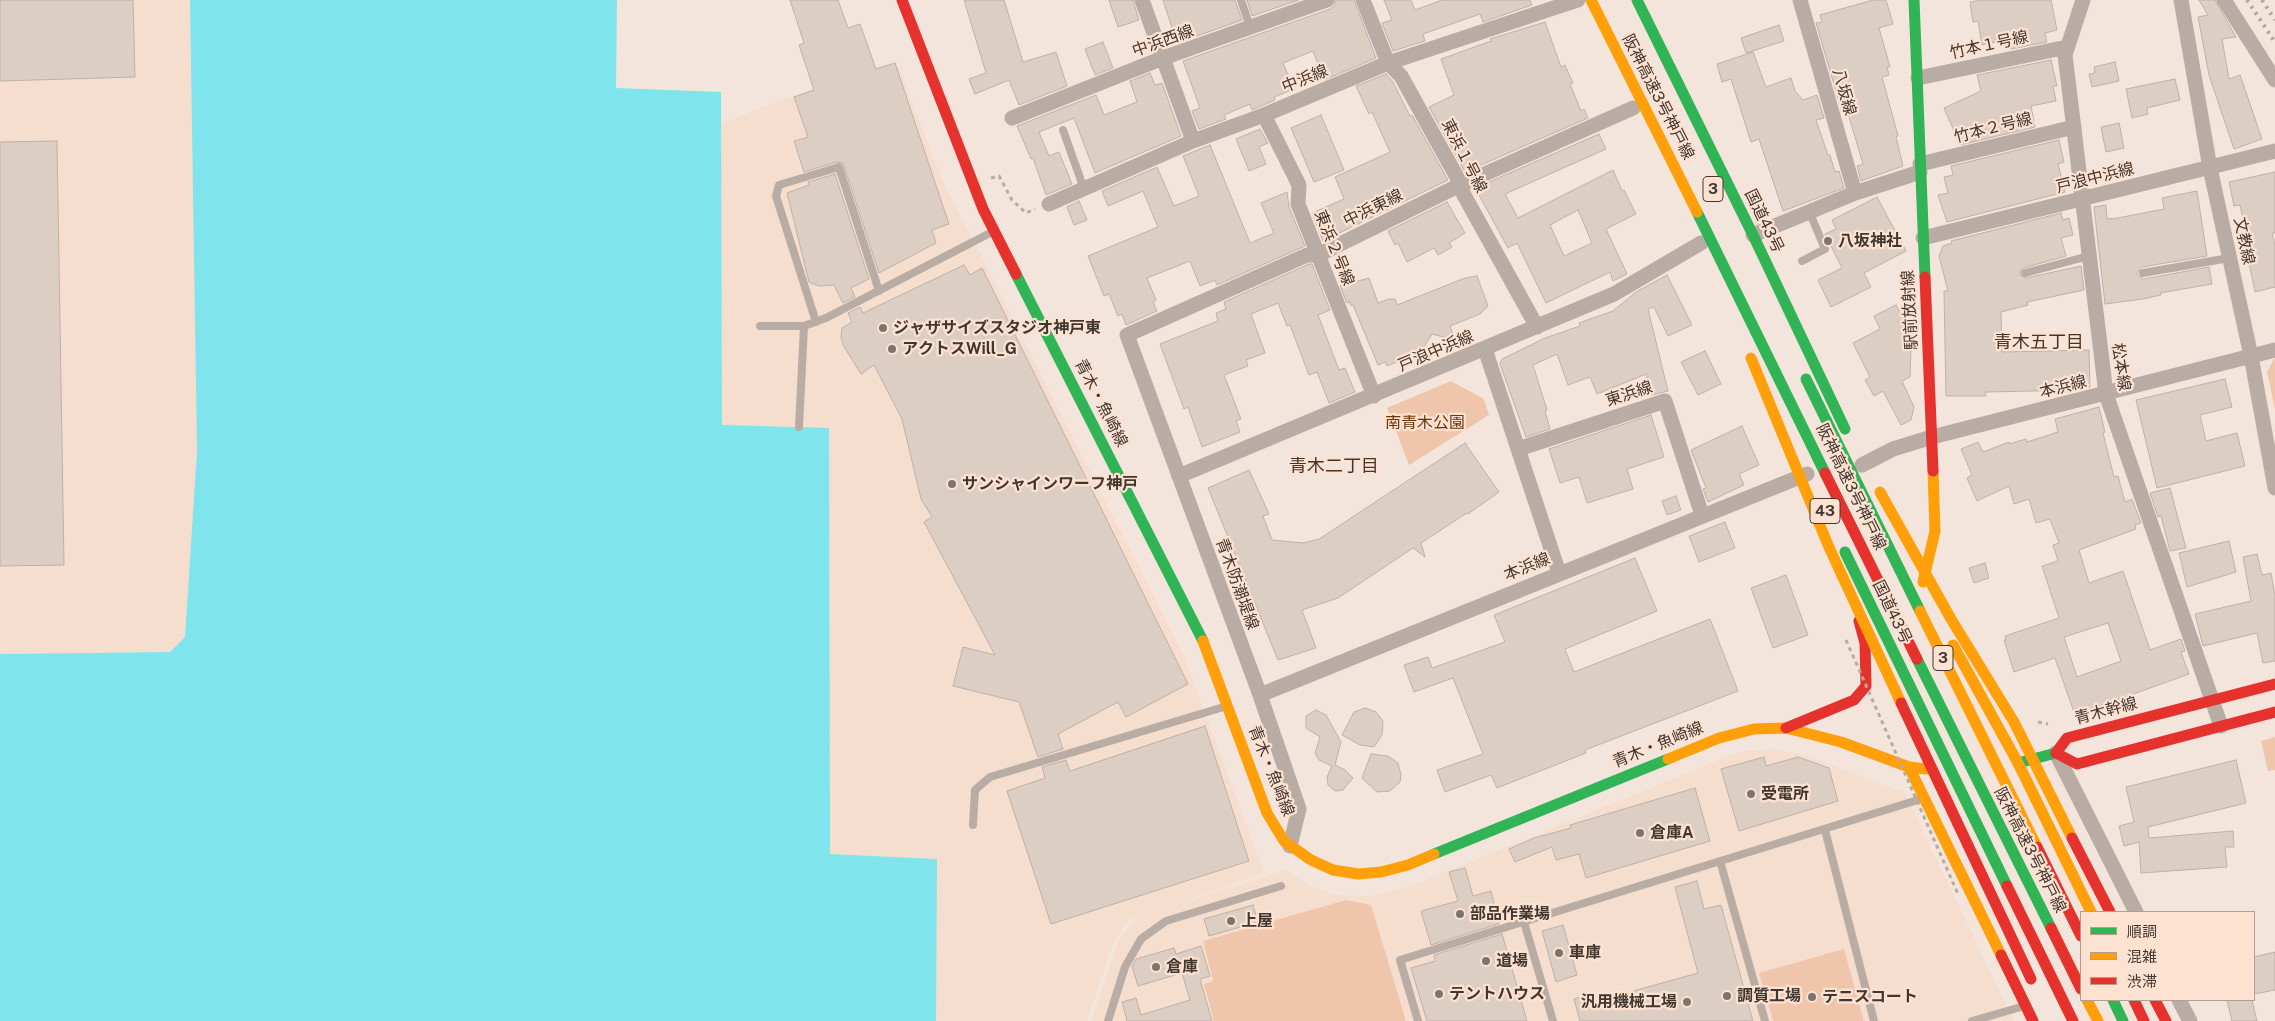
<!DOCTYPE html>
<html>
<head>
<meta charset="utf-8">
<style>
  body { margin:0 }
  #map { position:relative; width:2275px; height:1021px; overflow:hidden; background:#f3e5dc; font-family:"Public Sans","Noto Sans JP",sans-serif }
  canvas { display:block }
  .legend { position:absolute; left:2080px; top:911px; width:175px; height:90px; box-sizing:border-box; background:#fde2d2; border:1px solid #b29e92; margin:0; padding:6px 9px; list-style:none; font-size:15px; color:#413731 }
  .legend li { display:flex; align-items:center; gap:10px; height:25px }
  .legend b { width:25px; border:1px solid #b29e92 }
</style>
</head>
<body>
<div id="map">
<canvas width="2275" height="1021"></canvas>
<ul class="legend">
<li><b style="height:6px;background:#30b455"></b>順調</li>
<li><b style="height:6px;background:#ff9f0a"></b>混雑</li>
<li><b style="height:6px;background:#e5322d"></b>渋滞</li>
</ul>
</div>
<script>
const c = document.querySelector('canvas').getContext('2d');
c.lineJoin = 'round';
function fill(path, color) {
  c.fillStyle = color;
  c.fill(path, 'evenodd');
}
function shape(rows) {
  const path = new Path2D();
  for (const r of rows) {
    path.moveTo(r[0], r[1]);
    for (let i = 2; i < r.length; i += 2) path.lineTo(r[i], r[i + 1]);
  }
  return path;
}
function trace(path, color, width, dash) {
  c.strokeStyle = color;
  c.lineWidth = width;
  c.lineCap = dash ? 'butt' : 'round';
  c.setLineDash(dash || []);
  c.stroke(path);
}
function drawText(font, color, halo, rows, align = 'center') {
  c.font = font + ' "Public Sans","Noto Sans JP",sans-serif';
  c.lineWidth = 4.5;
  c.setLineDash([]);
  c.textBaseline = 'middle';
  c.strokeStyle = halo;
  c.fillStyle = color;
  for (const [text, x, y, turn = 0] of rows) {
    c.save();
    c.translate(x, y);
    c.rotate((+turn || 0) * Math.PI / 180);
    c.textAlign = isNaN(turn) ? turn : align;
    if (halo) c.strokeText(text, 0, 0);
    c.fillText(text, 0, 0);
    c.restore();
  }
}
const built = shape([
  [0,0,190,0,197,451,185,637,171,652,0,654],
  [896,61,942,179,1185,658,1264,873,1162,909,1286,870,1309,886,1336,895,1372,896,1413,885,1739,752,1772,749,1807,756,1904,792,2014,1021,1091,1021,1119,940,1139,916,1128,920,1114,941,1087,1021,935,1021,937,859,830,854,829,429,722,425,721,124,792,96]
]);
const green = shape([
  [2274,359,2275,359,2275,409,2267,372],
  [1451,381,1484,399,1489,415,1409,465,1387,408],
  [2275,737,2275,770,2268,771,2261,741],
  [1346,900,1371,905,1406,1021,1214,1021,1204,984,1213,981,1203,941],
  [1844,949,1864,1021,1773,1021,1759,973]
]);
const water = shape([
  [190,0,617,0,616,88,721,92,722,425,829,428,830,854,937,859,936,1021,0,1021,0,654,170,652,185,637,197,451]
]);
const building = shape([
  [0,0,133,0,135,77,0,81,0,0],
  [790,0,838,0,848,28,860,24,876,69,895,63,949,224,932,230,936,243,879,273,843,163,837,162,804,172,794,141,808,137,794,97,814,90,799,45,804,43,790,0],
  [964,0,1004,0,1023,62,1056,52,1067,86,1019,105,1009,80,975,94,969,79,986,73,964,0],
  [1109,0,1133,0,1139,20,1118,27,1109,0],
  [1163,0,1235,0,1242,20,1177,43,1163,0],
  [1247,0,1299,0,1252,16,1247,0],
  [1336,0,1354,0,1376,58,1324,80,1313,51,1283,63,1294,89,1274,97,1275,100,1252,110,1250,104,1224,115,1226,119,1199,129,1192,111,1200,108,1183,61,1330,9,1334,6,1336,0],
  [1384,0,1411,0,1415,10,1442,0,1530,0,1532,5,1483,22,1480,14,1423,34,1425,41,1393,51,1382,23,1392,20,1384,0],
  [1873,0,1886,0,1893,24,1879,28,1890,67,1887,67,1889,75,1882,77,1898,136,1896,137,1903,166,1861,181,1857,166,1863,164,1847,110,1842,112,1816,23,1822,22,1820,15,1873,0],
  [1982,0,2051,0,2057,30,2045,33,2047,42,2011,49,2009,39,1982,45,1978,21,1973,22,1970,2,1982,0],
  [2199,0,2215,0,2236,37,2222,39,2229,79,2240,75,2262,139,2234,149,2209,75,2198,17,2208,15,2199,0],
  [1545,22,1561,67,1565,65,1573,83,1570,84,1581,111,1584,109,1588,118,1465,172,1429,107,1454,95,1441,59,1491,41,1490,39,1545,22],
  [1779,25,1784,41,1746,53,1741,38,1779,25],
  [1103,42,1113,68,1095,75,1085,49,1103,42],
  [1753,52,1766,87,1791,78,1795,91,1803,100,1817,95,1824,118,1816,120,1828,155,1830,155,1835,172,1839,171,1844,188,1783,211,1759,139,1751,142,1731,79,1722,82,1717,64,1753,52],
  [2051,60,2057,86,2053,86,2056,101,2031,106,2035,127,1960,145,1944,108,1981,91,1977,75,2051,60],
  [2115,62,2119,81,2092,87,2089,74,2095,73,2094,67,2115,62],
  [1150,73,1155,85,1162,83,1181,136,1095,173,1074,118,1039,132,1049,156,1059,152,1072,184,1046,195,1033,158,1031,159,1017,126,1096,95,1104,115,1137,102,1130,81,1150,73],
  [1386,74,1393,82,1410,116,1412,115,1448,180,1323,241,1312,213,1344,199,1335,177,1390,152,1372,112,1369,114,1356,86,1386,74],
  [2175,79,2180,100,2147,108,2148,114,2132,118,2126,89,2175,79],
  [1321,115,1344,170,1314,182,1291,128,1321,115],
  [2119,123,2124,148,2106,152,2101,127,2119,123],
  [1260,129,1268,143,1259,147,1266,164,1249,171,1236,139,1260,129],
  [1599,134,1606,149,1505,194,1518,218,1613,170,1622,191,1624,190,1636,214,1606,229,1627,274,1613,281,1610,272,1546,303,1517,243,1508,248,1475,188,1599,134],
  [1578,210,1592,243,1564,256,1550,225,1578,210],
  [2059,140,2064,162,2058,164,2065,192,1947,222,1938,195,1948,193,1944,177,1953,175,1951,166,2059,140],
  [57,141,64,565,0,566,0,142,57,141],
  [1210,145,1250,243,1274,233,1261,203,1287,192,1289,207,1305,246,1217,285,1215,280,1200,286,1190,261,1147,278,1156,300,1153,302,1157,311,1126,325,1122,314,1118,316,1109,294,1104,296,1088,256,1158,227,1143,191,1108,206,1102,191,1157,167,1174,206,1199,196,1183,156,1210,145],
  [2275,172,2275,233,2272,233,2275,245,2275,287,2255,292,2246,248,2249,247,2240,205,2234,206,2229,182,2275,172],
  [835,174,869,279,851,288,855,297,843,303,834,285,819,286,809,282,787,193,809,185,808,182,835,174],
  [2197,191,2207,256,2142,267,2137,273,2139,277,2144,279,2209,267,2212,284,2160,293,2161,295,2143,299,2105,304,2094,207,2106,205,2107,219,2118,218,2164,209,2162,198,2197,191],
  [1877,197,1906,251,1864,273,1871,287,1831,307,1818,280,1842,268,1825,234,1836,229,1832,220,1877,197],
  [1079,201,1087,220,1074,225,1067,207,1079,201],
  [1447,202,1465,233,1449,243,1452,247,1438,255,1434,248,1407,262,1398,243,1395,245,1388,231,1447,202],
  [2061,213,2063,220,2069,218,2073,235,2061,238,2066,256,2024,268,2020,271,2020,275,2026,278,2081,266,2084,290,2027,302,2028,305,2001,312,2002,352,2089,350,2090,387,2079,390,1985,392,1986,396,1946,396,1944,291,1948,291,1939,256,1943,246,1952,243,1951,241,2061,213],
  [1309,264,1312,264,1330,310,1318,315,1339,370,1345,368,1355,392,1329,403,1317,372,1309,375,1290,325,1287,326,1278,303,1251,314,1265,353,1246,360,1248,366,1224,375,1241,419,1236,421,1240,432,1202,447,1188,407,1184,409,1160,344,1218,321,1216,313,1226,309,1224,302,1309,264],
  [964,265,970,275,982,268,1188,684,1126,717,1118,702,1058,734,1063,749,1038,757,1019,702,953,686,963,647,995,655,924,522,932,517,921,499,902,419,874,365,861,374,843,345,841,337,842,328,852,322,848,313,860,307,863,313,964,265],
  [1667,275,1692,325,1668,336,1654,307,1648,309,1668,391,1652,395,1646,374,1597,394,1590,377,1568,385,1557,354,1533,365,1547,410,1545,411,1550,429,1526,437,1500,364,1502,359,1545,338,1580,326,1579,323,1613,311,1636,292,1667,275],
  [1477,276,1488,306,1480,314,1450,326,1455,340,1432,334,1421,352,1387,366,1385,362,1378,365,1353,305,1351,306,1350,302,1347,303,1340,286,1369,278,1378,303,1389,299,1395,299,1397,305,1465,278,1477,276],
  [1896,305,1912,337,1906,340,1911,349,1910,377,1902,381,1914,407,1911,420,1901,425,1883,391,1874,396,1865,380,1870,377,1853,343,1880,329,1874,316,1896,305],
  [1705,351,1721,384,1698,395,1681,362,1705,351],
  [2225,379,2232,407,2200,415,2206,441,2237,433,2245,466,2157,488,2136,400,2225,379],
  [2099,407,2105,432,2103,433,2114,477,2118,476,2125,502,2132,499,2141,523,2135,525,2136,529,2079,550,2089,583,2123,571,2150,650,2181,639,2185,651,2181,652,2189,674,2075,715,2055,658,2014,672,2004,640,2006,640,2005,636,2059,618,2042,566,2058,561,2053,545,2059,543,2050,519,2036,523,2029,499,2014,504,2009,486,1977,501,1967,478,1972,475,1961,449,1978,442,1983,452,2009,442,2009,444,2026,439,2027,442,2058,432,2055,419,2099,407],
  [2108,623,2121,661,2077,677,2064,637,2108,623],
  [1651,415,1664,457,1627,469,1633,489,1587,503,1579,477,1560,483,1549,449,1651,415],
  [1742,426,1759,465,1739,474,1744,485,1708,502,1703,489,1706,488,1691,450,1742,426],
  [1465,443,1499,492,1468,514,1467,513,1421,543,1425,557,1413,548,1338,598,1302,610,1316,648,1278,660,1208,488,1249,470,1269,514,1263,516,1272,540,1303,543,1319,539,1465,443],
  [2170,488,2186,548,2170,551,2161,516,2158,517,2150,493,2170,488],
  [1676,496,1681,510,1667,515,1662,501,1676,496],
  [1725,522,1735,548,1699,562,1689,536,1725,522],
  [2229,541,2236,572,2187,587,2179,553,2229,541],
  [2257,554,2262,575,2271,573,2275,596,2275,661,2263,663,2257,633,2203,646,2195,614,2251,601,2243,557,2257,554],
  [1635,558,1657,611,1565,649,1574,672,1710,619,1738,691,1585,750,1586,753,1497,788,1491,775,1445,792,1437,770,1483,754,1453,678,1414,692,1404,665,1428,657,1432,668,1505,642,1494,615,1635,558],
  [1985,563,1989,578,1974,583,1969,568,1985,563],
  [1786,575,1808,635,1773,648,1751,588,1786,575],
  [1365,708,1376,712,1383,721,1382,735,1374,747,1360,745,1342,735,1354,712,1365,708],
  [1316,710,1326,715,1341,742,1335,765,1345,770,1353,778,1343,790,1335,791,1328,785,1327,777,1332,766,1319,760,1315,753,1320,737,1306,728,1306,716,1316,710],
  [1205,726,1249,861,1051,924,1007,791,1045,778,1042,767,1066,760,1070,771,1205,726],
  [1371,754,1388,756,1398,763,1401,775,1400,782,1390,791,1377,792,1362,778,1371,754],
  [1764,757,1766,766,1798,757,1829,768,1838,801,1739,831,1721,769,1764,757],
  [2236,760,2246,803,2148,827,2149,838,2233,831,2234,847,2225,847,2227,867,2141,873,2139,842,2124,846,2119,826,2134,822,2126,787,2236,760],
  [1695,788,1710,841,1586,878,1579,854,1556,860,1552,847,1515,862,1509,849,1534,838,1571,828,1570,825,1695,788],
  [1465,868,1473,896,1491,891,1499,924,1431,945,1421,911,1458,901,1449,872,1465,868],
  [1697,881,1704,909,1721,905,1753,1021,1580,1021,1574,999,1588,995,1590,1003,1698,973,1675,887,1697,881],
  [1253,905,1258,922,1209,936,1204,919,1253,905],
  [1563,925,1577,975,1556,982,1542,931,1563,925],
  [1502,934,1527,1021,1427,1021,1411,968,1435,961,1434,955,1502,934],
  [1201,946,1210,976,1200,979,1212,1021,1127,1021,1122,1002,1136,998,1141,1015,1190,1000,1182,973,1138,986,1132,966,1136,959,1174,948,1176,954,1201,946],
  [2275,952,2275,990,2254,994,2254,957,2275,952],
  [2227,1000,2252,1000,2257,1021,2232,1021,2227,1000]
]);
const path = shape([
  [991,178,999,176,1012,200,1026,213,1035,209]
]);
const lane = shape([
  [1241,0,1250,27],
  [1063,130,1084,189],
  [1802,261,1825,249,1809,211],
  [2025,273,2089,256],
  [2143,273,2229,258],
  [816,322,776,196,779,185,839,167,879,291],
  [760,326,804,326,826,318,992,232],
  [799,427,804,326],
  [973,825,975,790,990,777,1227,706],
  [1825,830,1874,1021],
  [1720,861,1765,1021],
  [1524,922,1553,1021],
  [1108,1021,1125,967,1141,939,1166,921,1281,886],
  [1418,1021,1400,960,1921,799],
  [1972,1021,2021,1007]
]);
const street = shape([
  [1142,0,1193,141],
  [1363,0,1388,63,1401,76,1458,179,1464,195,1537,327],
  [1800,0,1855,193],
  [2083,0,2065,55,2106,394,2221,726],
  [2181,0,2210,168,2251,356,2275,488],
  [2224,0,2275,80],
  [1918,78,2067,47],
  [1264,115,1299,185,1298,204,1374,396],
  [1012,118,1163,58,1327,0],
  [1920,164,2074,127],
  [1049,204,1193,141,1264,115,1388,63,1578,0],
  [1753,235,1855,193,1920,172],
  [1923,238,2275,151],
  [1485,349,1559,573],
  [1518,449,1665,401,1702,515],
  [1862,465,1893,449,1932,437,2275,350],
  [1179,476,1614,294,1701,243],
  [1260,695,1807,474],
  [2056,753,2136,912],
  [1290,846,1299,809,1260,695,1127,335,1307,255,1318,255,1460,185,1633,108],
  [2179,1000,2190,1021]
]);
const fast = shape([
  [1637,0,1753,235,1845,429],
  [1914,0,1925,277],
  [1016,274,1203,641],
  [1845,552,2007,886],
  [2018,763,2056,753],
  [1434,854,1668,759],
  [2113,1000,2123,1021]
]);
const slow = shape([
  [1923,582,1935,531,1933,471],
  [1203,641,1267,813,1284,841,1311,860,1333,870,1358,874,1381,872,1408,865,1434,854],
  [1953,645,2018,763,2091,912],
  [1668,759,1719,738,1754,729,1786,728,1841,742,1909,767,1926,769],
  [1909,767,2001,955],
  [2087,1000,2098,1021]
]);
const jam = shape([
  [902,0,983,209,1016,274],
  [1925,277,1933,471],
  [1786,728,1854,700,1866,686,1865,643,1859,621],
  [2056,753,2067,738,2275,684],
  [2056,753,2077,764,2275,712],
  [2007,886,2073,1021],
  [2001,955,2033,1021],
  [2134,1000,2144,1021],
  [2155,1000,2166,1021]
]);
const rail = shape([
  [2247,0,2275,42],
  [2262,0,2275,20]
]);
const pathBridge = shape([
  [1846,640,1958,894],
  [2038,722,2048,724]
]);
const fastBridge = shape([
  [1697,212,1825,473],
  [1806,379,1920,611],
  [1917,659,2051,928]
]);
const slowBridge = shape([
  [1591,0,1697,212],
  [1751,358,1828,545,1901,703],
  [1880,492,1951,619,2014,722,2072,838],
  [1920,611,2037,847]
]);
const jamBridge = shape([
  [1825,473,1917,659],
  [1901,703,2031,979],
  [2072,838,2110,912],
  [2037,847,2081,936],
  [2051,928,2081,989]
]);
const markers = [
  [1828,241,5,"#7f746d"],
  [883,328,5,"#7f746d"],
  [892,349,5,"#7f746d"],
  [952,484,5,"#7f746d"],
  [1751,794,5,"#7f746d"],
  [1640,833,5,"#7f746d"],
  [1460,914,5,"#7f746d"],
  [1231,921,5,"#7f746d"],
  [1559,953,5,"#7f746d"],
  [1486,961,5,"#7f746d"],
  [1156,967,5,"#7f746d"],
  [1439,994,5,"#7f746d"],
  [1727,996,5,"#7f746d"],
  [1812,997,5,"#7f746d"],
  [1687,1002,5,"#7f746d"]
];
const shields = [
  [1713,189,20],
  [1825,511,30],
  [1943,658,20]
];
const shieldNames = [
  ["3",1713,189],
  ["43",1825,511],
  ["3",1943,658]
];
const streetNames = [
  ["中浜西線",1163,41,-20],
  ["竹本１号線",1989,45,-12],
  ["中浜線",1305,79,-22],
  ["八坂線",1844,92,74],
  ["阪神高速3号神戸線",1658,97,63],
  ["竹本２号線",1993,128,-14],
  ["東浜１号線",1464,156,63],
  ["戸浪中浜線",2095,178,-14],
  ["中浜東線",1373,208,-26],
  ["国道43号",1764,221,64],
  ["文教線",2244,241,78],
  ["東浜２号線",1334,248,68],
  ["駅前放射線",1910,310,-93],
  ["戸浪中浜線",1436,351,-23],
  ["松本線",2121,367,81],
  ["本浜線",2063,387,-14],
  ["東浜線",1629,394,-18],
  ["青木・魚崎線",1101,403,63],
  ["阪神高速3号神戸線",1851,487,64],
  ["本浜線",1527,567,-22],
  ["青木防潮堤線",1237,584,70],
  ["国道43号",1892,612,64],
  ["青木幹線",2106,711,-15],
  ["青木・魚崎線",1658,745,-22],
  ["青木・魚崎線",1271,771,68],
  ["阪神高速3号神戸線",2030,850,63]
];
const poiNames = [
  ["八坂神社",1838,241],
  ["ジャザサイズスタジオ神戸東",893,328],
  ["アクトスWill_G",902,349],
  ["サンシャインワーフ神戸",962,484],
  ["受電所",1761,794],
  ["倉庫A",1650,833],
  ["部品作業場",1470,914],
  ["上屋",1241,921],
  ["車庫",1569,953],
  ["道場",1496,961],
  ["倉庫",1166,967],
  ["テントハウス",1449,994],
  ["調質工場",1737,996],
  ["テニスコート",1822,997],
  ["汎用機械工場",1677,1002,"right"]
];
const parkNames = [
  ["南青木公園",1425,423]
];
const neighbourhoodNames = [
  ["青木五丁目",2039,342],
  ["青木二丁目",1334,466]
];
fill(built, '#f6dece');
fill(green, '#efc6ac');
fill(water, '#7fe4eb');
fill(building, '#ddcec3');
trace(building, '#bcb1aa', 1);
trace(path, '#b7aba5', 3, [4, 4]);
trace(lane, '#b9aca4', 8);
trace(street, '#b9aca4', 15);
trace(fast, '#30b455', 11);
trace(slow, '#ff9f0a', 11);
trace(jam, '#e5322d', 11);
trace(rail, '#b2a7a0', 4, [2.5, 5]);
trace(pathBridge, '#b7aba5', 3, [4, 4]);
trace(fastBridge, '#30b455', 11);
trace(slowBridge, '#ff9f0a', 11);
trace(jamBridge, '#e5322d', 11);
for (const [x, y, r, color] of markers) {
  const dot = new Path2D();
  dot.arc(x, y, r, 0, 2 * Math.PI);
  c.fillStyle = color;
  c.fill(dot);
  trace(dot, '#fde2d2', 2);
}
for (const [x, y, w] of shields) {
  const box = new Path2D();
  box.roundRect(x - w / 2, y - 12.5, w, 25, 4);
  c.fillStyle = '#fde2d2';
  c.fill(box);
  trace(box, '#413731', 1);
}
drawText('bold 15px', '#413731', null, shieldNames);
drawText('16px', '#413731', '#fde2d2', streetNames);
drawText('bold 16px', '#413731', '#fde2d2', poiNames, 'left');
drawText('16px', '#6b3509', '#fde2d2', parkNames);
drawText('18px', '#413731', '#fde2d2', neighbourhoodNames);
</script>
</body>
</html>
